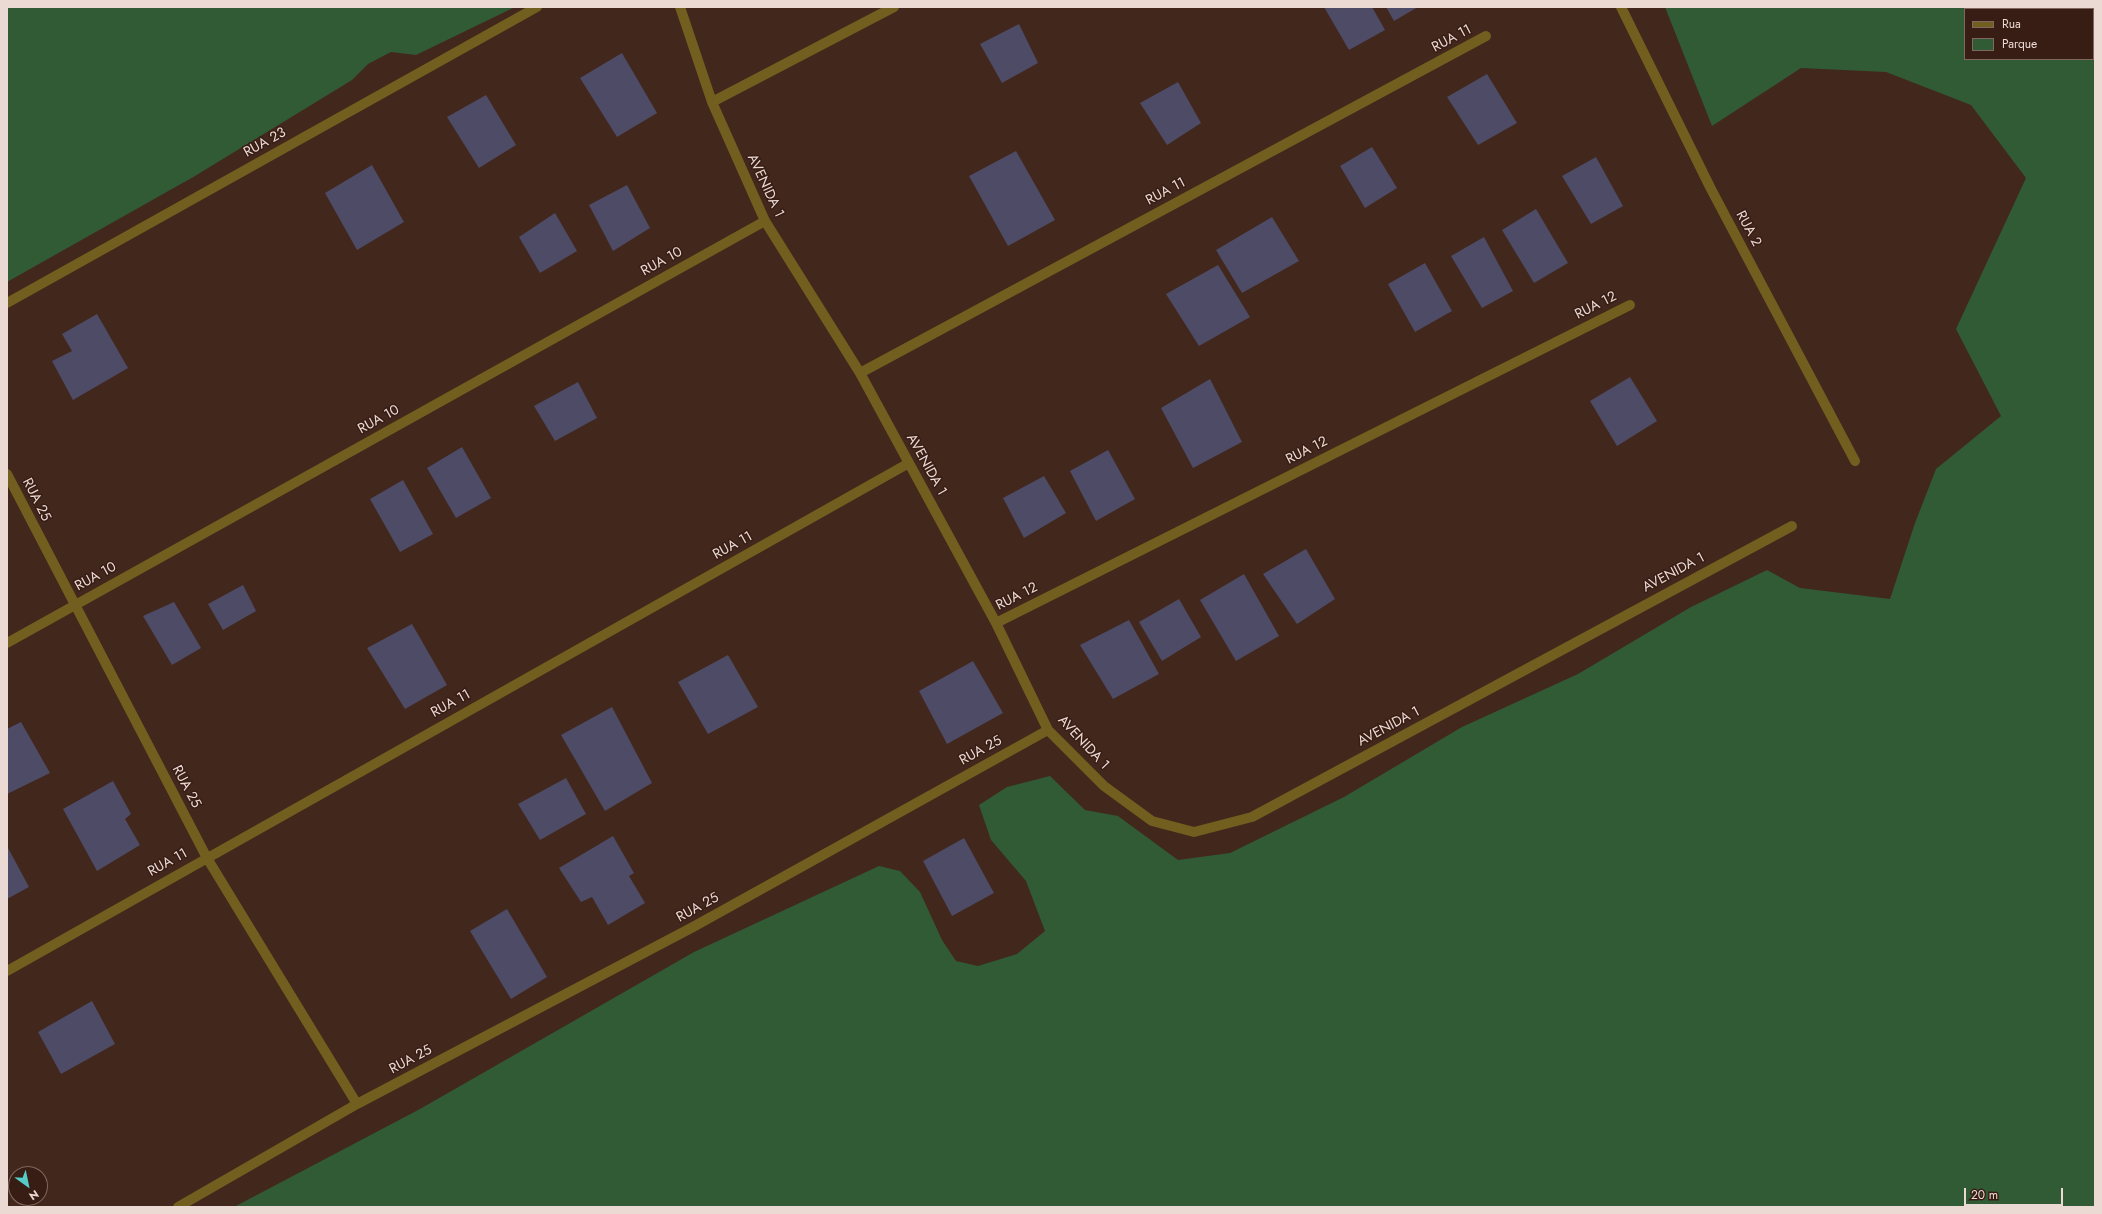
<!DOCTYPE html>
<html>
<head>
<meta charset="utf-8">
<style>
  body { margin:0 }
  #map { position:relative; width:2102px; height:1214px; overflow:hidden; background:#42271d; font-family:Jost,sans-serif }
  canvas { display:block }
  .frame { position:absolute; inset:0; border:8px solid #ebd9d3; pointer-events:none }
  .legend { position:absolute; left:1964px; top:8px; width:130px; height:52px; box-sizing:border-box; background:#371d14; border:1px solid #7f6860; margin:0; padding:5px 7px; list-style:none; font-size:12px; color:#ebd9d3 }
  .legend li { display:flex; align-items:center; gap:8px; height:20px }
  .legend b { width:20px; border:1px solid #7f6860 }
  .north { position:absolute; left:8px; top:1166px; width:40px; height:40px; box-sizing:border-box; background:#371d14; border:1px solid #7f6860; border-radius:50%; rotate:147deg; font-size:11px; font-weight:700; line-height:16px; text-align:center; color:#ebd9d3 }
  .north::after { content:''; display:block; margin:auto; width:14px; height:18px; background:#54cdc8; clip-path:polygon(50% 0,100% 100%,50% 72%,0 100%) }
  .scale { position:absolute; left:1964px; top:1188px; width:99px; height:18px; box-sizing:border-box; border:2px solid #ebd9d3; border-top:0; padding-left:5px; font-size:12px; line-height:14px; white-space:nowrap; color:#ebd9d3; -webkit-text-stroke:3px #371d14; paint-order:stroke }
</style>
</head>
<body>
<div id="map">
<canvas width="2102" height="1214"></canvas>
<div class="frame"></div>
<ul class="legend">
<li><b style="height:5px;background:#725e1e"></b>Rua</li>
<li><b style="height:11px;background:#315b34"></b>Parque</li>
</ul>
<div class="north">N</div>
<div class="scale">20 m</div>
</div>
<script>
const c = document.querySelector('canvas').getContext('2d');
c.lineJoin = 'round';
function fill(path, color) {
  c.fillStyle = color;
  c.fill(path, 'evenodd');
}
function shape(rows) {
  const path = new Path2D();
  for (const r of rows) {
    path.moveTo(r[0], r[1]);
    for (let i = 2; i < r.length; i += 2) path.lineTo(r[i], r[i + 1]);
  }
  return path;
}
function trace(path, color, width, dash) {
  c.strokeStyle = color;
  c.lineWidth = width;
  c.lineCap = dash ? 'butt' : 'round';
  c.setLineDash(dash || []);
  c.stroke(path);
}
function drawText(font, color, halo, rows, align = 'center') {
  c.font = font + ' Jost,sans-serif';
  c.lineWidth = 3;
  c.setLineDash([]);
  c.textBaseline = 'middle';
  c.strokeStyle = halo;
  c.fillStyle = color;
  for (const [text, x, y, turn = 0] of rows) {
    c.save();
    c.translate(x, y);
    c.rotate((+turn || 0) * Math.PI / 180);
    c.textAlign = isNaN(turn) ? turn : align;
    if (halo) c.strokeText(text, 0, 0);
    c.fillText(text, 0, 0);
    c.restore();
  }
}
const green = shape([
  [7,7,515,7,416,55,391,52,368,64,352,80,195,176,7,282],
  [1665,7,2095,7,2095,1207,234,1207,420,1109,694,952,879,866,900,871,920,892,942,940,956,961,978,966,1017,954,1045,931,1026,881,991,840,979,805,1007,787,1050,776,1085,810,1118,816,1178,860,1230,853,1344,797,1462,727,1578,674,1691,607,1767,570,1800,588,1890,599,1915,523,1936,469,2001,416,1956,329,2026,178,1971,105,1886,72,1801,68,1712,126],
  [1965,9,2093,9,2093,59,1965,59]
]);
const building = shape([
  [1324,7,1372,7,1385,30,1349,50],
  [1386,7,1418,7,1394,21],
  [1019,24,1038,63,1002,83,980,44],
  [622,53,657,113,617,137,580,78],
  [1487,74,1517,123,1478,145,1447,97],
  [1178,82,1201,123,1167,145,1140,103],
  [486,95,516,145,479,168,447,117],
  [1372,147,1397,188,1365,208,1340,166],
  [1016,151,1055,220,1008,246,969,176],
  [1596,157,1623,206,1591,224,1562,176],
  [372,165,404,222,357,250,325,193],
  [627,185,650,228,613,251,589,205],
  [1536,209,1568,263,1534,283,1502,230],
  [555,213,577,251,540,273,519,237],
  [1272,217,1299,261,1242,293,1216,250],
  [1484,237,1513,291,1482,308,1451,256],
  [1425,263,1452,311,1415,332,1388,284],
  [1218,265,1250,317,1199,346,1166,294],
  [97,314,128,368,73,400,52,361,72,351,62,334],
  [1630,377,1657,421,1617,446,1590,401],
  [1210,379,1242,442,1193,468,1161,408],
  [578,382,597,418,555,441,534,406],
  [462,447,491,498,456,518,427,468],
  [1108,450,1135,499,1096,521,1070,471],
  [1044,476,1066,513,1024,538,1003,498],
  [403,480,433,534,400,552,370,499],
  [1306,549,1335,599,1297,624,1263,574],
  [1244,574,1279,636,1236,661,1200,600],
  [243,585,256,611,223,630,208,604],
  [1179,599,1201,637,1162,661,1139,622],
  [174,602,201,648,172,665,143,616],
  [1129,620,1159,674,1113,699,1080,645],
  [412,624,447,685,405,709,367,648],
  [728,655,758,707,708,734,678,682],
  [973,661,1003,713,947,744,919,691],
  [612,707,652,783,605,811,561,735],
  [21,722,50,773,7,794,7,729],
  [566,778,586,814,540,840,518,804],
  [113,781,131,814,125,819,140,845,97,871,63,809],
  [613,836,634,873,629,876,645,903,608,925,592,897,581,902,559,868],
  [964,838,994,893,952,916,923,861],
  [7,846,29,887,7,899],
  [507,909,547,977,511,999,470,931],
  [92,1001,115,1044,61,1074,38,1032]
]);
const minor = shape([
  [680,7,712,102,765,221,860,373,996,623,1048,730,1104,786,1152,821,1194,832,1252,817,1792,526],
  [1621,7,1711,189,1855,461],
  [712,102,894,7],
  [7,303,537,7],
  [860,373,1486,36],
  [7,474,207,858,357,1104],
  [996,623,1630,305],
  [7,643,765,221],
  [7,971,909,463],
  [178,1207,357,1104,693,927,1048,730]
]);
const streetNames = [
  ["RUA 11",1452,39,-28],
  ["RUA 23",265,143,-29],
  ["AVENIDA 1",765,186,65],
  ["RUA 11",1166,192,-28],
  ["RUA 2",1748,229,62],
  ["RUA 10",662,262,-29],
  ["RUA 12",1596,306,-27],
  ["RUA 10",379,420,-29],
  ["RUA 12",1307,451,-27],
  ["AVENIDA 1",926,465,61],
  ["RUA 25",36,500,63],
  ["RUA 11",733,546,-29],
  ["AVENIDA 1",1674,573,-28],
  ["RUA 10",96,577,-29],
  ["RUA 12",1017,597,-27],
  ["RUA 11",451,704,-29],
  ["AVENIDA 1",1389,727,-28],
  ["AVENIDA 1",1083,743,47],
  ["RUA 25",981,751,-29],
  ["RUA 25",186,787,62],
  ["RUA 11",168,863,-29],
  ["RUA 25",698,908,-29],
  ["RUA 25",411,1060,-28]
];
fill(green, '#315b34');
fill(building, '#4d4b66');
trace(minor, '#725e1e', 10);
drawText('14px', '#ebd9d3', '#371d14', streetNames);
</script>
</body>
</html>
